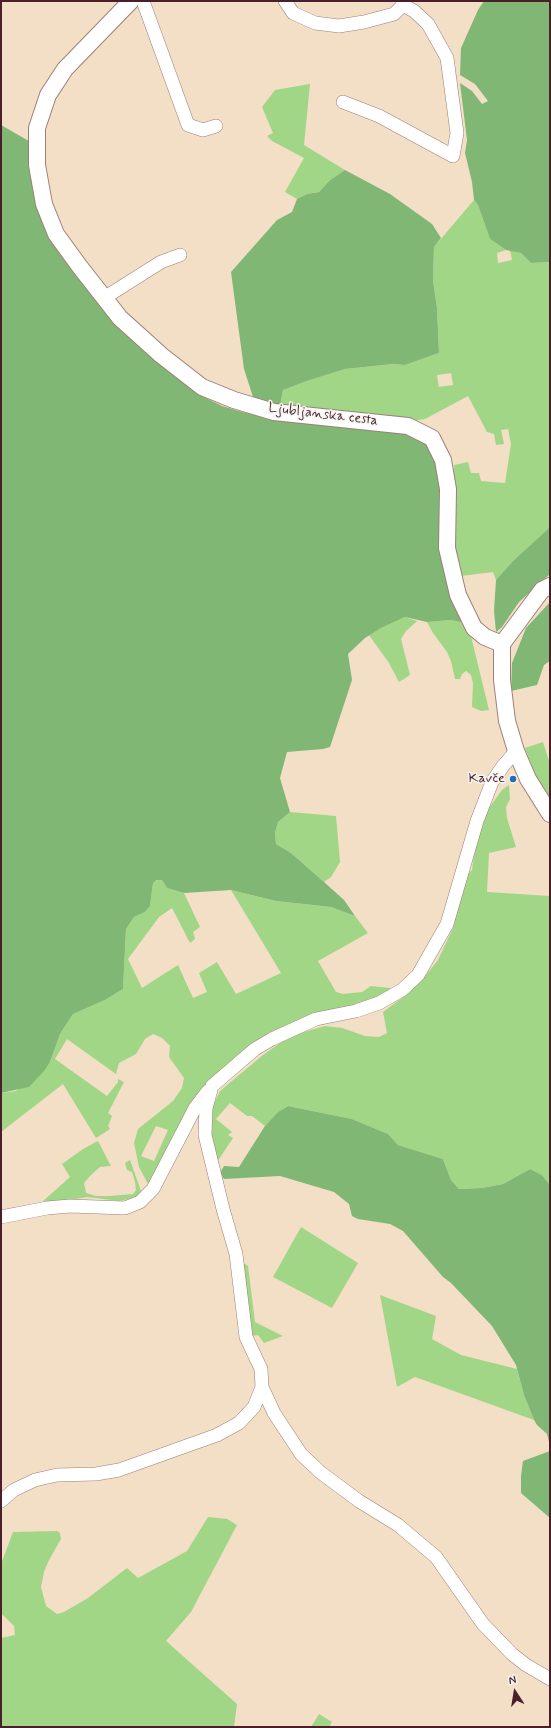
<!DOCTYPE html>
<html>
<head>
<meta charset="utf-8">
<style>
  body { margin:0 }
  #map { position:relative; width:551px; height:1728px; overflow:hidden; background:#f2dfc5; font-family:Mynerve,sans-serif }
  canvas { display:block }
  .frame { position:absolute; inset:0; border:2px solid #4a1f2b; pointer-events:none }
  .north { position:absolute; left:495px; top:1672px; width:40px; height:40px; -webkit-text-stroke:3px #f6f6f2; paint-order:stroke; rotate:348deg; font-size:11px; font-weight:700; line-height:16px; text-align:center; color:#4a1f2b }
  .north::after { content:''; display:block; margin:auto; width:14px; height:18px; background:#4a1f2b; clip-path:polygon(50% 0,100% 100%,50% 72%,0 100%) }
</style>
</head>
<body>
<div id="map">
<canvas width="551" height="1728"></canvas>
<div class="frame"></div>
<div class="north">N</div>
</div>
<script>
const c = document.querySelector('canvas').getContext('2d');
c.lineJoin = 'round';
function fill(path, color) {
  c.fillStyle = color;
  c.fill(path, 'evenodd');
}
function shape(rows) {
  const path = new Path2D();
  for (const r of rows) {
    path.moveTo(r[0], r[1]);
    for (let i = 2; i < r.length; i += 2) path.lineTo(r[i], r[i + 1]);
  }
  return path;
}
function trace(path, color, width, dash) {
  c.strokeStyle = color;
  c.lineWidth = width;
  c.lineCap = dash ? 'butt' : 'round';
  c.setLineDash(dash || []);
  c.stroke(path);
}
function drawText(font, color, halo, rows, align = 'center') {
  c.font = font + ' Mynerve,sans-serif';
  c.lineWidth = 3;
  c.setLineDash([]);
  c.textBaseline = 'middle';
  c.strokeStyle = halo;
  c.fillStyle = color;
  for (const [text, x, y, turn = 0] of rows) {
    c.save();
    c.translate(x, y);
    c.rotate((+turn || 0) * Math.PI / 180);
    c.textAlign = isNaN(turn) ? turn : align;
    if (halo) c.strokeText(text, 0, 0);
    c.fillText(text, 0, 0);
    c.restore();
  }
}
const green = shape([
  [310,84,304,145,345,170,330,180,319,192,307,194,297,199,285,192,304,158,272,141,267,136,273,133,262,107,275,90],
  [474,200,478,205,490,239,506,250,497,253,498,263,512,260,510,250,521,253,531,263,550,262,550,527,513,561,496,580,493,572,461,576,453,539,454,465,468,462,471,473,479,473,481,481,505,483,511,444,508,429,501,430,504,444,496,445,494,434,487,432,468,396,425,419,410,421,280,406,283,390,307,381,345,369,393,364,405,365,439,353,437,308,433,280,434,247],
  [451,373,453,385,439,387,437,375],
  [405,617,417,621,406,631,401,639,410,675,399,682,389,663,369,635,381,628],
  [451,620,464,623,470,632,489,710,481,711,472,707,473,683,471,675,466,671,462,674,460,679,455,679,451,661,447,652,433,633,427,622],
  [543,742,550,764,550,799,534,772,525,748],
  [509,785,510,799,506,807,507,818,516,847,489,853,487,892,550,896,550,1185,542,1175,530,1169,503,1184,482,1188,459,1189,451,1180,443,1159,398,1145,388,1134,352,1119,288,1106,278,1112,265,1126,252,1116,247,1116,230,1103,216,1119,232,1132,228,1135,233,1138,217,1162,213,1162,209,1114,220,1091,263,1055,280,1043,297,1034,325,1026,342,1028,365,1036,379,1037,387,1033,383,1012,410,992,426,975,438,960,454,926,455,915,466,877,472,870,476,839,489,808,502,790],
  [290,812,336,816,340,862,331,877,324,882,291,853,276,844,275,833,278,822],
  [158,880,162,880,167,888,184,893,200,927,193,932,195,939,190,943,172,908,159,917,128,959,142,988,178,965,193,998,207,992,199,973,217,962,236,994,281,973,231,890,276,901,331,907,355,916,368,933,318,961,336,992,343,994,362,992,371,986,390,988,392,992,351,1008,232,1063,152,1184,148,1184,139,1167,134,1143,138,1129,173,1101,182,1088,184,1078,169,1057,170,1046,162,1038,153,1034,145,1039,136,1054,119,1063,116,1074,67,1039,55,1059,107,1096,118,1082,118,1079,124,1082,108,1113,112,1116,108,1126,110,1129,96,1138,63,1084,1,1132,1,1093,16,1091,50,1062,60,1034,73,1014,105,1000,123,989,126,929,134,917,145,912,150,906,153,883],
  [156,1126,168,1130,154,1161,141,1156],
  [98,1141,111,1166,100,1167,91,1175,84,1183,86,1193,96,1196,110,1196,133,1194,136,1190,135,1182,132,1172,127,1170,125,1163,130,1160,141,1191,136,1197,120,1201,87,1197,42,1205,42,1202,70,1177,62,1164,83,1149],
  [301,1227,358,1263,332,1308,273,1277],
  [242,1262,248,1266,255,1322,283,1336,264,1343,258,1335,251,1336],
  [380,1295,436,1316,432,1339,461,1355,517,1369,524,1395,534,1420,415,1377,397,1387],
  [208,1517,227,1519,237,1525,191,1612,166,1641,237,1704,234,1727,1,1727,1,1638,15,1635,14,1626,1,1613,1,1564,13,1532,57,1531,60,1533,61,1539,49,1560,44,1572,41,1587,46,1606,57,1614,64,1612,88,1598,127,1568,138,1578,187,1551],
  [319,1714,332,1722,329,1727,311,1727]
]);
const forest = shape([
  [484,1,550,1,550,262,531,263,521,253,506,250,490,239,478,205,474,200,472,182,465,153,467,140,460,83,472,91,482,104,488,101,475,84,460,75,461,48,478,10],
  [1,125,34,144,37,201,114,323,169,372,198,394,222,406,242,412,274,419,402,432,425,441,438,459,464,623,451,620,427,622,405,617,381,628,365,638,348,654,352,680,330,747,323,749,287,752,280,778,290,812,278,822,275,833,276,844,291,853,324,882,344,900,355,916,331,907,276,901,231,890,184,893,167,888,162,880,157,880,153,883,150,906,145,912,134,917,126,929,123,989,105,1000,73,1014,60,1034,50,1062,44,1071,29,1087,1,1093],
  [345,170,390,194,432,224,441,238,434,247,433,280,437,308,439,353,405,365,393,364,345,369,307,381,283,390,280,406,254,400,244,369,231,272,277,220,292,212,297,199,307,194,319,192,330,180],
  [550,527,550,574,519,602,502,627,496,632,494,611,496,580,513,561],
  [550,602,550,661,544,665,537,685,511,691,512,663,526,628],
  [288,1106,352,1119,388,1134,398,1145,443,1159,451,1180,459,1189,482,1188,503,1184,530,1169,542,1175,550,1185,550,1446,547,1434,537,1425,534,1420,524,1395,516,1365,492,1326,451,1283,443,1277,403,1231,390,1224,358,1219,352,1216,349,1204,334,1192,280,1176,224,1179,220,1173,224,1166,239,1167,265,1126,278,1112],
  [550,1451,550,1518,521,1493,521,1476,523,1461]
]);
const minor = shape([
  [143,1,188,125,203,130,216,126],
  [285,1,293,13,315,23,339,26,364,22,394,14,403,5,402,1],
  [343,102,379,116,453,156,457,133,447,58,428,24,414,11,403,5],
  [104,298,161,262,180,255],
  [1,1217,47,1208,70,1206,125,1208,140,1202,153,1189,195,1108,208,1091],
  [262,1387,274,1413,301,1454,320,1472,359,1501,398,1525,436,1557,483,1624,512,1654,526,1665,550,1679],
  [1,1501,14,1490,35,1480,57,1475,96,1474,119,1470,217,1435,239,1423,254,1407,262,1387,261,1369,246,1337,236,1254,223,1209,205,1135,206,1108,212,1086,255,1049,272,1039,316,1019,356,1011,379,1003,402,990,418,975,447,924,477,821,492,782,503,766,516,751]
]);
const tertiary = shape([
  [131,1,65,69,48,95,37,128,37,165,44,204,56,234,80,267,120,318,161,355,202,387,234,400,274,412,408,426,432,438,443,460,448,489,447,548,458,595,474,628,485,637,502,644],
  [550,586,542,590,502,644,502,680,507,721,516,751,528,779,550,814]
]);
const markers = [
  [513,779,4,"#1f6fb2"]
];
const streetNames = [
  ["Ljubljanska cesta",323,415,7]
];
const poiNames = [
  ["Kavče",505,779]
];
fill(green, '#a1d687');
fill(forest, '#80b774');
trace(minor, '#9e7f78', 14);
trace(tertiary, '#9e7f78', 18);
trace(minor, '#fff', 13);
trace(tertiary, '#fff', 16);
for (const [x, y, r, color] of markers) {
  const dot = new Path2D();
  dot.arc(x, y, r, 0, 2 * Math.PI);
  c.fillStyle = color;
  c.fill(dot);
  trace(dot, '#f6f6f2', 1.5);
}
drawText('14px', '#4a1f2b', '#f6f6f2', streetNames);
drawText('14px', '#4a1f2b', '#f6f6f2', poiNames, 'right');
</script>
</body>
</html>
